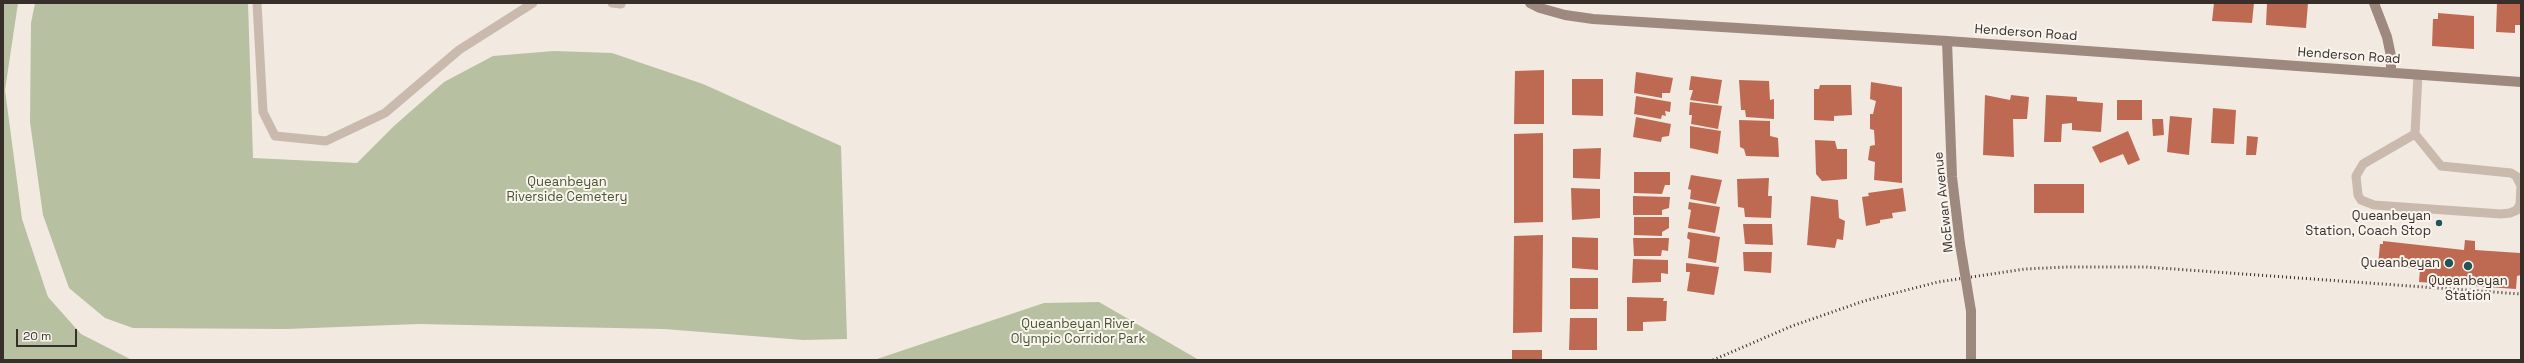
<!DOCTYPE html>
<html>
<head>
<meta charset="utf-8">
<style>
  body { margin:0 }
  #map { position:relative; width:2524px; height:363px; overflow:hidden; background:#f2e9e1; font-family:"Space Grotesk",sans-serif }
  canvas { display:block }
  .frame { position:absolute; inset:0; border:4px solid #382f2b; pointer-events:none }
  .scale { position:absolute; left:16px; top:329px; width:61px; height:18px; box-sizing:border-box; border:2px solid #382f2b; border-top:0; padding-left:5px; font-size:12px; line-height:14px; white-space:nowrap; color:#382f2b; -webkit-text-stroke:3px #f9f4ed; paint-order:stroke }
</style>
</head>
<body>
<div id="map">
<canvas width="2524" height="363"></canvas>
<div class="frame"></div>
<div class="scale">20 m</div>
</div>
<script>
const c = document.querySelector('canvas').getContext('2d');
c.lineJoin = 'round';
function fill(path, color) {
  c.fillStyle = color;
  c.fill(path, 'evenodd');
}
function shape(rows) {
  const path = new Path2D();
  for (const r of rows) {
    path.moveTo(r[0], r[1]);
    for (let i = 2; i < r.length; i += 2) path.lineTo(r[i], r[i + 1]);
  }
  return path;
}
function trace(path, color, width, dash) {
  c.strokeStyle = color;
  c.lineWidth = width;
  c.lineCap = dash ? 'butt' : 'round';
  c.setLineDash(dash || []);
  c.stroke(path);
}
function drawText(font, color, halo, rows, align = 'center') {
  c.font = font + ' "Space Grotesk",sans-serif';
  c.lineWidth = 4;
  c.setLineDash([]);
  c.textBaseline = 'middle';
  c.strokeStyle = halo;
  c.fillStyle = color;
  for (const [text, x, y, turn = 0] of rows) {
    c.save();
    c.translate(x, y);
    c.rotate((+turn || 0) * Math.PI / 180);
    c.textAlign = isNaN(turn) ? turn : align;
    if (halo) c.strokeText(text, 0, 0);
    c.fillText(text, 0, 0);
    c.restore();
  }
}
const green = shape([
  [3,3,18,3,5,90,22,219,48,297,81,334,132,360,3,360],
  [35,3,248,3,253,158,357,163,394,126,444,82,493,56,554,51,612,53,703,84,841,146,847,339,803,340,664,329,418,324,286,329,133,328,105,318,69,288,43,215,30,122,31,23],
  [1099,302,1199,360,874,360,1044,303]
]);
const building = shape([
  [2214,3,2254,3,2252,23,2212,21],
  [2267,3,2308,3,2306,28,2266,25],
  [2497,3,2521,3,2521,25,2515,25,2515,33,2496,32],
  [2438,13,2474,16,2474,49,2432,46,2433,19,2438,19],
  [1544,70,1544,124,1514,124,1515,71],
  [1636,72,1673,78,1670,93,1662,93,1662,98,1634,93],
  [1691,76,1722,80,1718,104,1690,100,1693,90,1689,90],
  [1572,79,1603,79,1603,116,1572,115],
  [1739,80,1769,81,1770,100,1774,99,1774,119,1746,117,1745,110,1741,110],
  [1871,82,1902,87,1902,183,1874,180,1875,162,1868,160,1870,146,1875,145,1874,130,1870,129,1870,114,1873,114,1876,101,1870,99],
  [1820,85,1851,85,1852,115,1834,116,1834,121,1814,120,1814,89,1819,89],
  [1985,95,2010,100,2011,95,2029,97,2027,119,2013,119,2014,157,1983,155],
  [2046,95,2077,97,2077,101,2103,103,2101,132,2072,130,2072,123,2062,124,2061,142,2044,142],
  [1636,96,1671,102,1670,112,1665,111,1666,116,1662,115,1661,119,1634,114],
  [2117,100,2142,100,2142,120,2117,120],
  [1690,102,1722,106,1718,129,1691,124,1692,115,1689,115],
  [2213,108,2236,110,2234,144,2211,143],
  [2170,116,2192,118,2189,155,2167,152],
  [1636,117,1671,124,1669,136,1662,137,1661,142,1633,137],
  [2152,119,2163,119,2164,135,2153,136],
  [1739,120,1770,121,1770,136,1778,138,1779,157,1746,156,1744,149,1740,147],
  [1690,126,1721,131,1718,154,1690,148],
  [2128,131,2140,160,2128,165,2123,154,2100,163,2092,147],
  [1543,133,1543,222,1514,223,1514,134],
  [2247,136,2258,137,2256,155,2246,155],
  [1815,140,1835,141,1837,149,1847,149,1847,179,1822,181,1816,174],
  [1601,148,1600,179,1573,178,1573,149],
  [1634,172,1670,172,1670,185,1665,185,1662,194,1634,193],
  [1691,175,1722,180,1716,204,1690,199,1691,190,1688,189],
  [1769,178,1768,196,1772,196,1771,218,1745,217,1744,208,1738,207,1737,179],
  [2034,184,2084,184,2084,213,2034,213],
  [1571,188,1600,189,1600,218,1572,220],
  [1903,188,1906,211,1892,213,1893,218,1880,220,1880,223,1866,226,1862,197,1869,196,1868,193],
  [1633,196,1670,197,1669,208,1662,210,1662,215,1633,215],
  [1811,196,1838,200,1839,218,1845,221,1843,240,1837,239,1835,248,1807,245],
  [1689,202,1720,207,1715,233,1688,228,1691,210,1688,209],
  [1634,217,1669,217,1669,228,1662,232,1662,236,1634,235],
  [1743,224,1772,224,1773,245,1745,244],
  [1688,232,1720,237,1716,263,1688,258,1690,240,1687,238],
  [1543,235,1542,332,1513,333,1514,236],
  [1572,237,1598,238,1598,270,1572,268],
  [1633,238,1669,238,1668,251,1662,250,1661,256,1634,256],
  [2465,240,2475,241,2475,250,2520,253,2521,275,2517,276,2516,289,2419,282,2420,269,2378,265,2380,244,2383,244,2383,241,2464,250],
  [1743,252,1772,252,1771,273,1744,271],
  [1633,259,1668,260,1668,274,1661,273,1661,282,1632,283],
  [1686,263,1719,267,1714,295,1687,291,1690,272,1686,272],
  [1570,278,1598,278,1598,309,1570,309],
  [1627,297,1664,298,1663,301,1667,301,1666,321,1643,322,1643,331,1627,331],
  [1570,318,1597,318,1597,350,1569,350],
  [1512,350,1542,350,1542,360,1512,360]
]);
const lane = shape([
  [257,3,263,112,275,136,326,141,385,113,459,50,533,3],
  [612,3,621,4],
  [2415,134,2363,164,2356,176,2358,195,2361,200,2374,205,2501,214,2510,213,2517,210,2520,204,2521,186,2516,176,2511,173,2441,166,2415,134,2418,74]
]);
const secondary = shape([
  [1530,3,1540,8,1565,15,1593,19,1947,41,2521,82],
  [2374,3,2387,37,2391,56,2391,72],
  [1947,41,1952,177,1960,244],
  [1971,360,1971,311]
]);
const rail = shape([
  [1713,360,1792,326,1864,301,1938,282,2025,269,2067,267,2146,267,2521,294]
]);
const secondaryBridge = shape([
  [1960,244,1971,311]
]);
const markers = [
  [2439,223,4,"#235558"],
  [2449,263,5,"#235558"],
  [2468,266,5,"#235558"]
];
const streetNames = [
  ["Henderson Road",2026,33,4],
  ["Henderson Road",2349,56,4],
  ["McEwan Avenue",1944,202,-96]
];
const parkNames = [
  ["Queanbeyan",567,182],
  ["Riverside Cemetery",567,197],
  ["Queanbeyan River",1078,324],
  ["Olympic Corridor Park",1078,339]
];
const poiNames = [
  ["Queanbeyan",2431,216],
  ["Station, Coach Stop",2431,231],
  ["Queanbeyan",2440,263],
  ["Queanbeyan",2468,281,"center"],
  ["Station",2468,296,"center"]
];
fill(green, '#b7c0a1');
fill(building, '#be6a53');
trace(lane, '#cab9ad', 9);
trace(secondary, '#9d897e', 10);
trace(rail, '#382f2b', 3, [1, 3]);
trace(secondaryBridge, '#9d897e', 10);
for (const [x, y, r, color] of markers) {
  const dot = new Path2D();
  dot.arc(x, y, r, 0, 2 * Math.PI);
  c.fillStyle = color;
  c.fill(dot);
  trace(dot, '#f9f4ed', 1.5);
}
drawText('13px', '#382f2b', '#f9f4ed', streetNames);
drawText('13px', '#495531', '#f9f4ed', parkNames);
drawText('13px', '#382f2b', '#f9f4ed', poiNames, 'right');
</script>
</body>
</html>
